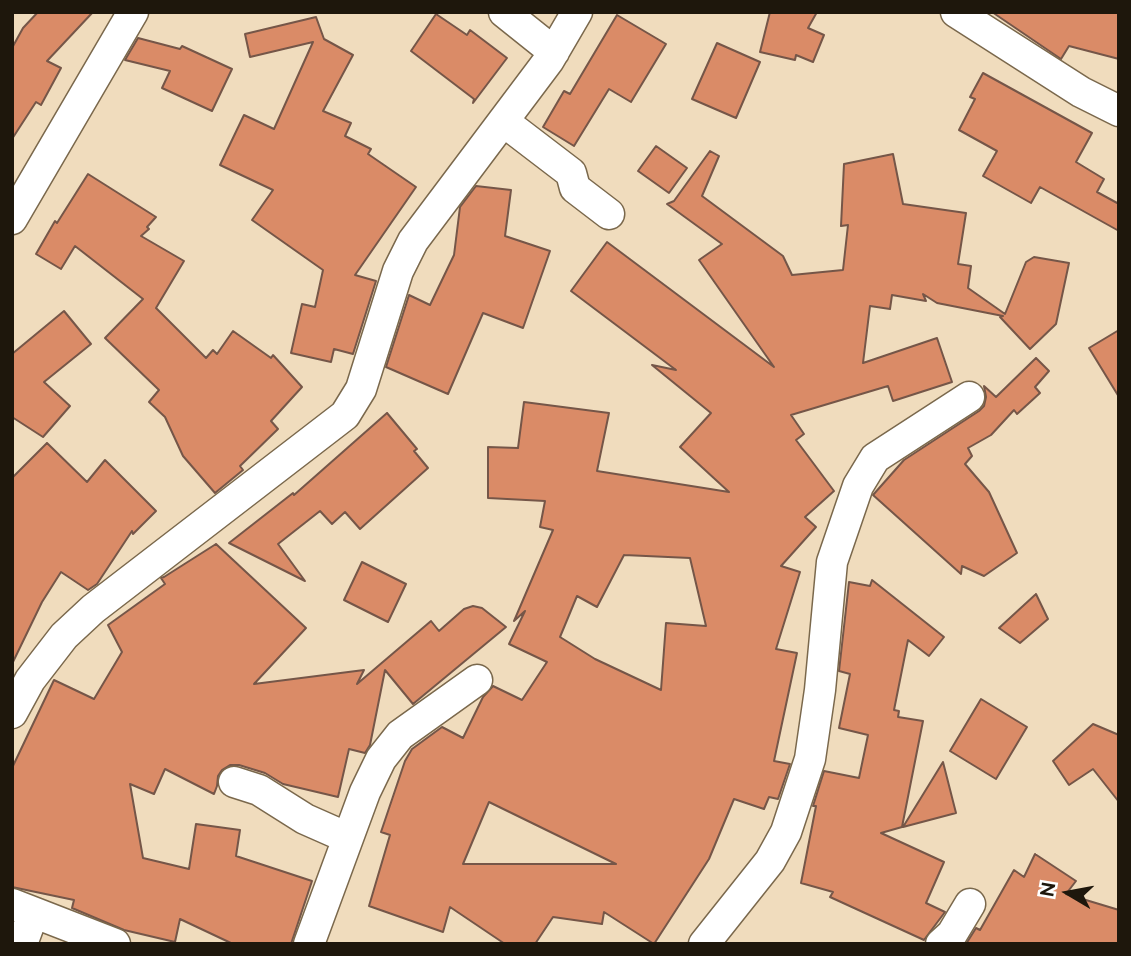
<!DOCTYPE html>
<html>
<head>
<meta charset="utf-8">
<style>
  body { margin:0 }
  #map { position:relative; width:1131px; height:956px; overflow:hidden; background:#f0dcbd; font-family:Raleway,sans-serif }
  canvas { display:block }
  .frame { position:absolute; inset:0; border:14px solid #1e170c; pointer-events:none }
  .north { position:absolute; left:1033px; top:858px; width:70px; height:70px; -webkit-text-stroke:5px #fff; paint-order:stroke; rotate:280deg; font-size:19px; font-weight:700; line-height:28px; text-align:center; color:#1e170c }
  .north::after { content:''; display:block; margin:auto; width:24px; height:32px; background:#1e170c; clip-path:polygon(50% 0,100% 100%,50% 72%,0 100%) }
</style>
</head>
<body>
<div id="map">
<canvas width="1131" height="956"></canvas>
<div class="frame"></div>
<div class="north">N</div>
</div>
<script>
const c = document.querySelector('canvas').getContext('2d');
c.lineJoin = 'round';
function fill(path, color) {
  c.fillStyle = color;
  c.fill(path, 'evenodd');
}
function shape(rows) {
  const path = new Path2D();
  for (const r of rows) {
    path.moveTo(r[0], r[1]);
    for (let i = 2; i < r.length; i += 2) path.lineTo(r[i], r[i + 1]);
  }
  return path;
}
function trace(path, color, width, dash) {
  c.strokeStyle = color;
  c.lineWidth = width;
  c.lineCap = dash ? 'butt' : 'round';
  c.setLineDash(dash || []);
  c.stroke(path);
}
const building = shape([
  [38,12,93,12,47,61,61,68,41,105,36,102,12,139,12,48,23,28,38,12],
  [770,12,817,12,808,28,824,35,813,62,796,55,795,60,760,52,770,12],
  [992,12,1119,12,1119,59,1069,46,1061,59,992,12],
  [436,14,467,35,470,30,507,58,473,103,474,99,411,51,436,14],
  [617,15,666,44,631,102,609,89,574,146,543,127,564,91,570,94,617,15],
  [316,17,324,39,353,55,323,111,351,123,345,136,371,149,368,154,416,187,355,275,376,281,353,354,334,349,331,362,291,353,302,304,315,307,323,270,252,220,273,190,220,165,244,115,274,129,313,42,250,57,245,34,316,17],
  [138,38,180,49,182,46,232,69,212,111,162,88,170,71,125,60,138,38],
  [717,43,760,62,736,118,692,99,717,43],
  [983,73,1092,133,1076,162,1104,179,1097,192,1119,204,1119,231,1040,187,1031,203,983,176,997,151,959,130,975,99,970,97,983,73],
  [656,146,687,168,669,193,638,171,656,146],
  [710,151,719,156,702,196,783,256,792,275,843,270,848,225,841,226,844,164,893,154,903,204,966,213,958,264,971,266,968,288,1005,314,1026,262,1034,257,1069,263,1056,324,1030,349,1000,317,1003,316,937,303,923,294,926,301,892,295,890,309,870,306,863,363,937,338,952,382,893,401,888,386,791,415,804,434,796,440,834,491,805,517,816,527,781,566,800,572,776,649,797,653,774,761,790,764,778,799,769,797,764,809,734,799,709,859,654,944,604,912,602,924,553,917,535,944,505,944,450,907,443,932,369,906,390,835,381,832,405,761,412,749,442,727,463,738,483,697,493,686,522,700,547,662,509,644,525,611,514,621,553,530,540,527,545,501,488,498,488,447,518,448,524,402,609,413,597,471,729,492,680,447,711,413,652,365,676,370,571,291,607,242,774,367,699,260,722,244,667,204,674,201,710,151],
  [624,555,690,558,706,626,666,623,661,690,595,659,560,637,577,596,597,607,624,555],
  [489,802,616,864,463,864,489,802],
  [88,174,156,217,147,227,149,229,141,236,184,261,156,308,206,358,213,350,217,354,233,331,271,358,273,355,302,387,271,421,278,429,240,466,243,470,215,493,183,456,165,417,149,402,159,390,105,338,143,299,75,246,61,269,36,254,55,221,57,223,88,174],
  [476,186,511,190,505,236,550,251,523,328,483,313,448,394,386,367,409,295,430,305,454,255,460,207,476,186],
  [64,311,91,344,44,382,70,406,43,437,12,417,12,354,64,311],
  [1119,330,1119,397,1089,348,1119,330],
  [1036,358,1049,371,1035,387,1040,393,1017,414,1014,410,991,435,968,448,972,456,965,464,989,492,1017,553,984,576,962,566,961,574,873,495,904,460,979,411,984,406,986,397,984,386,996,397,1036,358],
  [387,413,417,449,414,451,428,468,360,529,345,512,332,524,320,511,278,544,305,581,229,543,293,493,294,495,387,413],
  [47,443,87,482,105,460,156,511,133,534,132,531,97,584,88,590,61,572,42,602,12,664,12,478,47,443],
  [216,544,306,628,254,684,364,670,357,684,431,621,439,631,464,609,473,606,482,608,506,627,413,704,385,670,370,745,365,753,349,749,338,797,283,784,265,773,239,765,230,765,222,770,218,776,217,786,214,794,165,769,154,794,130,784,143,858,189,869,196,824,240,830,236,856,312,881,291,944,233,944,180,919,175,942,124,930,72,908,74,900,12,887,12,768,54,680,94,699,122,652,108,625,165,584,161,578,164,577,216,544],
  [362,562,406,584,388,622,344,600,362,562],
  [872,580,944,637,929,656,908,640,894,710,899,711,898,717,923,721,902,827,881,833,944,862,926,903,945,912,924,940,830,897,833,892,801,883,816,806,813,806,824,771,859,778,868,735,839,728,850,674,839,671,849,582,870,586,872,580],
  [1036,594,1048,619,1020,643,999,628,1036,594],
  [981,699,1027,727,996,779,950,751,981,699],
  [1093,724,1119,735,1119,802,1093,769,1069,785,1053,761,1093,724],
  [943,762,956,813,903,827,943,762],
  [1035,854,1076,881,1066,894,1119,910,1119,944,966,944,976,928,980,930,1014,870,1024,877,1035,854]
]);
const minor = shape([
  [504,12,554,52],
  [956,12,1081,92,1119,111],
  [503,121,571,173,575,188,609,214],
  [12,219,133,12],
  [12,713,30,680,64,636,93,609,345,415,361,389,398,271,413,241,549,60,577,12],
  [234,782,259,790,305,819,348,838],
  [12,904,115,944],
  [22,944,33,914],
  [309,944,365,792,381,759,400,735,477,680],
  [704,944,770,861,786,832,810,759,820,690,832,562,858,486,875,458,969,397],
  [941,944,952,934,970,904]
]);
fill(building, '#da8b67');
trace(building, '#755648', 2);
trace(minor, '#7a684c', 33);
trace(minor, '#fff', 30);
</script>
</body>
</html>
